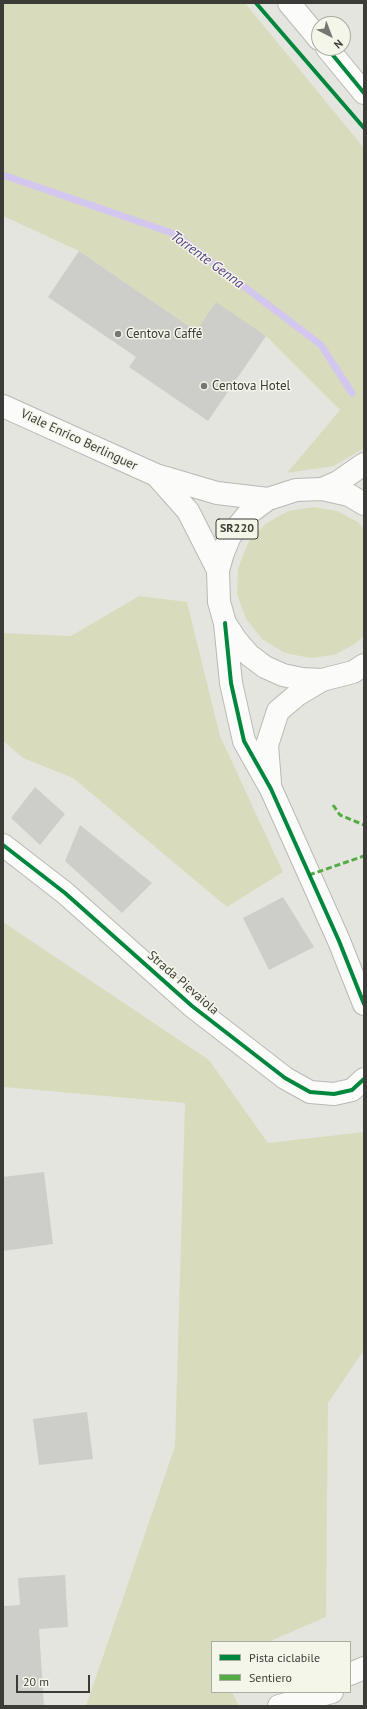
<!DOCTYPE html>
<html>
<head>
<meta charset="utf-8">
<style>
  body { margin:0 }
  #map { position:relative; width:367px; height:1709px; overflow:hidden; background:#e5e5e0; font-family:"PT Sans",sans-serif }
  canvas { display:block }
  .frame { position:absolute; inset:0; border:4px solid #3b3c37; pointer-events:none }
  .legend { position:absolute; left:211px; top:1641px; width:140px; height:52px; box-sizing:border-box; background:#f4f6ea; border:1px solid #aaaca2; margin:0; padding:5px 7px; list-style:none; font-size:12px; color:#3b3c37 }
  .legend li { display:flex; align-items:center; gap:8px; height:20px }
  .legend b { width:20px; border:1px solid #aaaca2 }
  .north { position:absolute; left:311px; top:16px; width:40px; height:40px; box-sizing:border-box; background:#f4f6ea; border:1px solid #aaaca2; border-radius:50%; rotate:138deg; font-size:11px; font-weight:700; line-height:16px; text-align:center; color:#3b3c37 }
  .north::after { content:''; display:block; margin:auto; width:14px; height:18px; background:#767772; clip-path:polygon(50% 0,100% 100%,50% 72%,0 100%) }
  .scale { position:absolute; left:16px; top:1675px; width:74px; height:18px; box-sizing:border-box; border:2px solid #3b3c37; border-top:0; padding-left:5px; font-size:12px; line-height:14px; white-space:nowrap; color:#3b3c37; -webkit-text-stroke:3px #f4f6ea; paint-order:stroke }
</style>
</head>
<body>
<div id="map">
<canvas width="367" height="1709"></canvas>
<div class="frame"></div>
<ul class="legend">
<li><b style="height:5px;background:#00873e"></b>Pista ciclabile</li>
<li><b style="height:5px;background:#55ac45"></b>Sentiero</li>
</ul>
<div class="north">N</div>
<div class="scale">20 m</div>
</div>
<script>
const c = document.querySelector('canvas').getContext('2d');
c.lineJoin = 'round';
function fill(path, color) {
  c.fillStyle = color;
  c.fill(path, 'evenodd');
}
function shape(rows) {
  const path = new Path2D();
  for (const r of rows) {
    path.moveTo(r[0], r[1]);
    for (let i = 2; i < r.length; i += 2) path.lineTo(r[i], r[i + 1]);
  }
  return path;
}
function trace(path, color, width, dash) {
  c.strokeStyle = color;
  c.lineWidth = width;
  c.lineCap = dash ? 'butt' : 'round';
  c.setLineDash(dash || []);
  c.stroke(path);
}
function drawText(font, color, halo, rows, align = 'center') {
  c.font = font + ' "PT Sans",sans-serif';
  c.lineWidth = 3;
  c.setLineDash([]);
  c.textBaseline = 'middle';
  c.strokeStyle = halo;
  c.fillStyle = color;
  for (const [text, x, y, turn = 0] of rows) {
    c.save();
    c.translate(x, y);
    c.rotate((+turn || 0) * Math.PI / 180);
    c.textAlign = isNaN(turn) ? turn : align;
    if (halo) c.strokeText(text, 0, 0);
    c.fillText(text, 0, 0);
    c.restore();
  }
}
const green = shape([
  [3,3,245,3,364,148,364,448,334,466,287,473,340,410,266,336,196,331,79,251,3,216],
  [314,507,337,511,358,522,364,529,364,636,355,644,334,655,310,658,285,653,262,639,246,619,237,594,238,568,248,543,265,524,288,511],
  [139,596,187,602,220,736,283,872,227,907,73,778,23,758,3,741,3,633,71,636],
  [3,922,209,1060,268,1143,364,1132,364,1350,328,1403,326,1617,268,1642,212,1642,212,1692,232,1692,239,1706,86,1706,175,1446,185,1103,3,1087]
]);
const stream = shape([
  [3,175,175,234,321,345,352,393]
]);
const building = shape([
  [79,251,196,331,216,302,266,336,208,421,129,367,136,357,48,297],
  [35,787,65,814,40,845,11,818],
  [80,825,152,883,122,913,65,861],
  [283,897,314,947,269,970,243,918],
  [44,1172,53,1244,3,1251,3,1177],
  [87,1412,93,1459,39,1465,33,1419],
  [65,1575,68,1627,39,1629,44,1706,3,1706,3,1606,20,1605,18,1578]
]);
const secondary = shape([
  [289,3,319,39],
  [327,48,364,93],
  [322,489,338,482,364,464],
  [225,623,231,683,244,741,271,789,339,941,364,1004],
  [270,783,267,745,278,711,297,695,322,680],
  [3,845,65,893,192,1006,285,1078,310,1092,334,1094,352,1090,364,1079]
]);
const primary = shape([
  [3,406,156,475,217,493,268,499],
  [156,475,188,511,218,570],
  [364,504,349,495,322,489,296,490,268,499,249,513,230,536,223,553,218,570,219,602,225,623,236,640,249,655,265,667,283,675,302,679,322,680,353,672,364,665]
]);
const highway = shape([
  [350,1674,364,1668],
  [279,1706,332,1692]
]);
const quiet = shape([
  [333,805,340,815,364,825],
  [309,875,364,856]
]);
const cycleway = shape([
  [256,3,364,128],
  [327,48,364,93],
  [225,623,231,683,244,741,271,789,339,941,364,1004],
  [3,845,65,893,192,1006,285,1078,310,1092,334,1094,352,1090,364,1079]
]);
const markers = [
  [118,334,4,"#767772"],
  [204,386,4,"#767772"]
];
const shields = [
  [237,529,42]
];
const shieldNames = [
  ["SR220",237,529]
];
const poiNames = [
  ["Centova Caffé",126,334],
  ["Centova Hotel",212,386]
];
const streetNames = [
  ["Viale Enrico Berlinguer",79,440,25],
  ["Strada Pievaiola",183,983,41]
];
const waterNames = [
  ["Torrente Genna",207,260,36]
];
fill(green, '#d9dcbc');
trace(stream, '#d3c7ef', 7);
fill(building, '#cdcdc9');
trace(secondary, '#b8b9b5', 24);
trace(primary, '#b8b9b5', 24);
trace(highway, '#b8b9b5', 24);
trace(secondary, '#fbfbfa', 22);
trace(primary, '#fbfbfa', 22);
trace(highway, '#fbfbfa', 22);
trace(quiet, '#55ac45', 3, [6, 3]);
trace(cycleway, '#00873e', 4);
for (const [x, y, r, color] of markers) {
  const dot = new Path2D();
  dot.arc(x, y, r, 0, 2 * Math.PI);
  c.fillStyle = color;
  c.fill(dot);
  trace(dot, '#f4f6ea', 1.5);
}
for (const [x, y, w] of shields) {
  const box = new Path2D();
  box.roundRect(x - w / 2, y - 10, w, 20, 3);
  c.fillStyle = '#f4f6ea';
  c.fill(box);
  trace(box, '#3b3c37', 1);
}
drawText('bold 12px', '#3b3c37', null, shieldNames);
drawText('13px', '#3b3c37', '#f4f6ea', poiNames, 'left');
drawText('13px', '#3b3c37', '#f4f6ea', streetNames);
drawText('italic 14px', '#594087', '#f4f6ea', waterNames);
</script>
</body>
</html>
